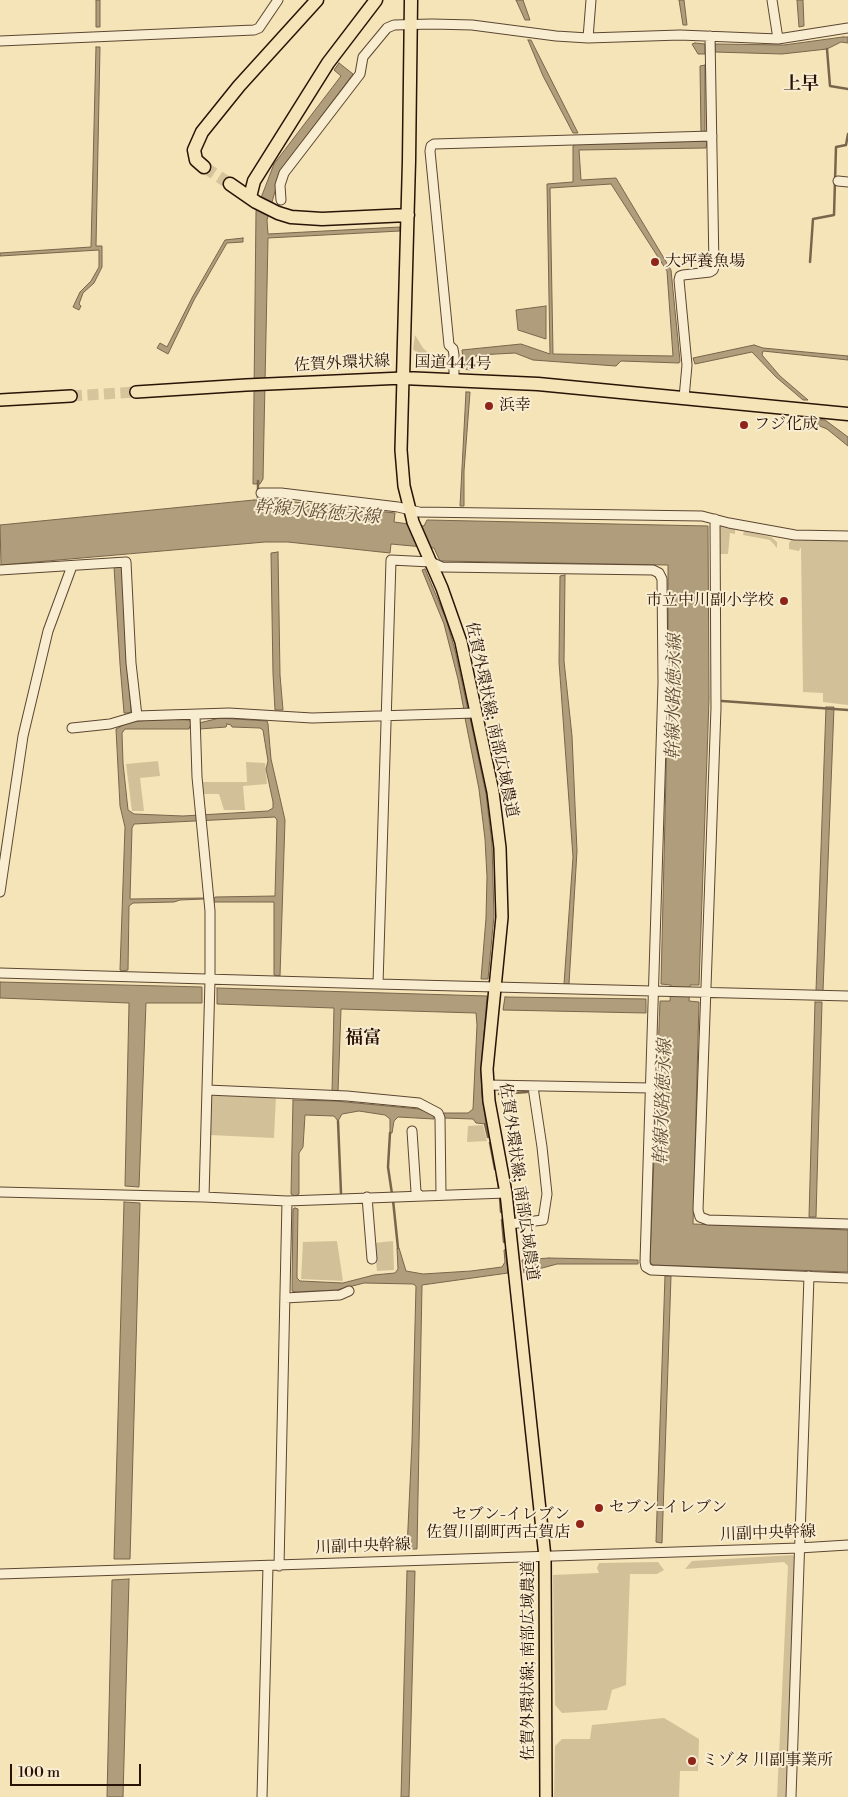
<!DOCTYPE html>
<html>
<head>
<meta charset="utf-8">
<style>
  body { margin:0 }
  #map { position:relative; width:848px; height:1797px; overflow:hidden; background:#f4e4b7; font-family:"Libre Bodoni",serif }
  canvas { display:block }
  .scale { position:absolute; left:10px; top:1764px; width:131px; height:22px; box-sizing:border-box; border:2px solid #2a1206; border-top:0; padding-left:6px; font-size:15px; line-height:18px; white-space:nowrap; color:#2a1206; -webkit-text-stroke:4px #f8edd0; paint-order:stroke }
</style>
</head>
<body>
<div id="map">
<canvas width="848" height="1797"></canvas>
<div class="scale">100 m</div>
</div>
<script>
const c = document.querySelector('canvas').getContext('2d');
c.lineJoin = 'round';
function fill(path, color) {
  c.fillStyle = color;
  c.fill(path, 'evenodd');
}
function shape(rows) {
  const path = new Path2D();
  for (const r of rows) {
    path.moveTo(r[0], r[1]);
    for (let i = 2; i < r.length; i += 2) path.lineTo(r[i], r[i + 1]);
  }
  return path;
}
function trace(path, color, width, dash) {
  c.strokeStyle = color;
  c.lineWidth = width;
  c.lineCap = dash ? 'butt' : 'round';
  c.setLineDash(dash || []);
  c.stroke(path);
}
function drawText(font, color, halo, rows, align = 'center') {
  c.font = font + ' "Libre Bodoni","Noto Serif JP",serif';
  c.lineWidth = 4;
  c.setLineDash([]);
  c.textBaseline = 'middle';
  c.strokeStyle = halo;
  c.fillStyle = color;
  for (const [text, x, y, turn = 0] of rows) {
    c.save();
    c.translate(x, y);
    c.rotate((+turn || 0) * Math.PI / 180);
    c.textAlign = isNaN(turn) ? turn : align;
    if (halo) c.strokeText(text, 0, 0);
    c.fillText(text, 0, 0);
    c.restore();
  }
}
const green = shape([
  [415,335,423,348,445,368,431,368,413,349],
  [720,526,735,529,735,534,730,533,728,554,719,554,719,528],
  [744,531,771,537,777,542,777,548,770,540,743,535],
  [792,539,848,540,848,705,823,702,823,693,803,692,801,547,799,551,789,549,789,543],
  [158,761,160,776,140,778,144,811,132,811,126,764],
  [246,762,265,763,267,784,243,786,245,810,224,810,219,794,203,794,202,782,247,782],
  [212,1093,276,1096,274,1138,210,1135],
  [483,1125,487,1141,467,1142,468,1126],
  [337,1241,343,1281,301,1279,303,1242],
  [393,1241,394,1270,377,1271,374,1243],
  [793,1555,796,1558,787,1797,777,1797,788,1566,784,1562,685,1569,692,1561],
  [658,1562,664,1570,657,1574,630,1574,626,1685,612,1690,607,1710,562,1713,555,1705,553,1575,599,1573,597,1568,599,1563],
  [664,1718,699,1739,698,1771,680,1771,679,1797,554,1797,555,1746,562,1739,590,1739,592,1725]
]);
const water = shape([
  [96,0,100,0,100,27,96,27,96,0],
  [516,0,523,0,530,20,525,20,516,0],
  [679,0,684,0,687,25,683,25,679,0],
  [797,0,803,0,804,26,799,27,797,0],
  [843,37,848,37,848,43,841,42,827,49,782,54,715,52,715,44,784,45,843,37],
  [528,40,531,40,578,133,573,133,543,76,528,40],
  [695,43,705,44,705,54,698,54,692,44,695,43],
  [96,47,100,47,96,246,102,246,102,267,94,283,83,293,79,304,81,306,79,310,73,307,80,292,91,281,99,267,99,250,0,256,0,253,91,247,96,47],
  [339,63,353,74,281,170,267,220,268,234,400,227,400,231,268,238,263,479,260,484,253,484,256,211,274,164,341,76,334,70,339,63],
  [705,65,705,132,701,132,700,66,705,65],
  [707,141,706,148,579,150,581,180,616,178,671,270,680,361,679,363,621,361,616,366,533,360,515,353,478,355,471,359,470,370,464,369,462,350,521,344,550,354,547,184,573,182,573,146,576,144,707,141],
  [611,184,667,271,673,356,553,354,550,188,611,184],
  [243,238,243,242,227,243,194,300,168,354,157,348,160,343,167,347,193,296,225,240,243,238],
  [546,306,546,339,518,330,516,310,546,306],
  [754,345,763,348,848,356,848,360,763,351,762,355,780,376,808,400,803,400,776,377,752,352,695,364,693,358,754,345],
  [466,392,470,392,464,471,464,506,460,506,466,392],
  [808,419,825,420,848,437,848,446,827,429,808,421,808,419],
  [254,500,277,500,395,513,394,522,424,526,427,520,708,526,709,699,699,985,690,985,689,1001,699,1002,693,1224,848,1230,848,1272,652,1265,650,1261,660,1001,670,1001,671,985,661,984,668,691,668,565,440,561,434,548,391,544,390,553,288,542,265,542,1,565,0,525,254,500],
  [278,552,280,675,283,710,275,710,273,674,271,553,278,552],
  [118,566,122,567,131,712,128,713,124,713,120,664,114,567,118,566],
  [425,569,446,619,455,650,468,710,464,710,458,679,444,624,422,570,425,569],
  [565,575,564,661,572,736,577,851,569,984,564,984,573,857,559,662,560,576,565,575],
  [826,707,834,707,823,991,816,991,826,707],
  [220,718,267,721,268,724,271,759,285,820,280,976,274,975,274,902,214,902,214,899,215,897,275,896,277,820,275,817,134,824,132,828,130,899,204,898,204,899,180,900,174,902,133,903,129,906,128,970,122,971,120,970,125,827,120,806,116,729,129,722,160,719,189,720,191,723,199,723,220,718],
  [227,724,231,725,232,727,260,728,263,730,268,761,266,769,273,802,273,808,268,811,183,816,134,814,128,810,123,763,122,733,125,729,189,729,190,726,199,726,200,729,226,727,227,724],
  [465,718,470,718,486,794,492,844,494,916,488,979,481,979,486,918,487,877,485,839,479,789,465,718],
  [0,982,202,987,202,1003,146,1003,139,1187,125,1186,129,1003,0,998,0,982],
  [217,988,487,996,481,1072,482,1096,486,1124,476,1123,473,1119,444,1118,443,1116,444,1113,468,1113,473,1109,477,1025,476,1013,341,1009,338,1092,332,1092,334,1008,217,1004,217,988],
  [505,997,646,999,646,1013,503,1010,505,997],
  [815,1002,822,1002,816,1217,809,1217,815,1002],
  [293,1100,335,1101,419,1109,431,1113,434,1116,434,1119,398,1117,394,1121,392,1133,390,1133,390,1119,385,1115,359,1111,342,1114,338,1121,334,1116,305,1115,303,1147,299,1153,299,1194,295,1196,291,1194,293,1100],
  [124,1202,140,1203,130,1559,114,1559,124,1202],
  [295,1208,298,1209,297,1272,297,1278,300,1281,343,1283,374,1275,395,1273,398,1269,397,1248,399,1248,406,1271,423,1274,471,1271,502,1267,505,1262,504,1250,506,1249,508,1273,422,1285,417,1549,407,1549,412,1442,416,1286,413,1284,364,1283,337,1290,296,1292,292,1291,293,1209,295,1208],
  [549,1258,638,1260,638,1264,557,1264,524,1273,522,1260,549,1258],
  [665,1276,671,1276,662,1543,656,1542,665,1276],
  [407,1571,415,1571,409,1797,401,1797,407,1571],
  [129,1579,123,1797,107,1797,112,1580,129,1579]
]);
const stream = shape([
  [827,49,830,86,848,89],
  [810,262,813,219,834,215,836,147,846,145,848,134],
  [258,503,258,481],
  [722,701,848,710],
  [499,1094,527,1092],
  [338,1121,341,1193],
  [485,1124,488,1137],
  [390,1133,388,1167,392,1194],
  [490,1143,495,1169],
  [497,1176,499,1188],
  [500,1198,501,1212],
  [393,1200,398,1248],
  [502,1220,504,1242]
]);
const majorTunnel = shape([
  [71,396,136,392]
]);
const highwayTunnel = shape([
  [204,167,230,184]
]);
const minor = shape([
  [772,0,778,39],
  [588,38,591,0],
  [0,41,254,30,259,28,278,0],
  [838,181,848,182],
  [281,200,280,185,284,173,360,74,363,57,387,28,394,25,432,24,472,25,556,36,588,38,680,35,778,39,848,28],
  [454,380,454,355,453,349,449,345,430,151,431,146,434,144,712,136],
  [684,398,687,365,679,280,680,276,683,275,710,272,713,270,714,267,710,36],
  [261,493,281,493,398,507,419,512,702,516,729,523,795,535,848,536],
  [715,519,716,708,698,1210,700,1217,708,1220,848,1224],
  [0,570,126,562,131,663,137,716,110,724,72,728],
  [195,715,197,777,210,911,210,980,204,1197],
  [137,716,229,713,312,718,475,713],
  [0,892,23,736,48,631,72,566],
  [0,973,378,984,391,560,431,562,442,567,653,570,659,573,662,579,663,683,645,1262,646,1267,651,1270,848,1278],
  [378,984,848,996],
  [488,1085,651,1088],
  [207,1090,347,1096,419,1103,438,1113,440,1118,441,1195],
  [412,1131,416,1192,420,1196],
  [0,1192,204,1197,287,1201,506,1193],
  [367,1197,372,1259],
  [509,1224,543,1220,547,1194,542,1147,533,1087],
  [285,1298,340,1295,349,1291],
  [279,1566,287,1201],
  [0,1574,799,1548,848,1545],
  [262,1797,268,1566],
  [791,1797,809,1276]
]);
const major = shape([
  [136,392,246,385,403,378,401,450,404,486,413,522,442,588,461,642,493,792,500,848,502,917,487,1069,489,1101,506,1193,545,1557,546,1797],
  [0,400,71,396]
]);
const highway = shape([
  [411,0,409,161,403,378,538,384,848,414],
  [204,167,196,160,194,150,202,132,239,86,317,0],
  [230,184,256,202,278,213,291,217,322,219,408,215],
  [250,197,254,181,328,63,376,0]
]);
const markers = [
  [655,262,5,"#8f2418"],
  [489,406,5,"#8f2418"],
  [744,425,5,"#8f2418"],
  [784,601,5,"#8f2418"],
  [599,1508,5,"#8f2418"],
  [580,1524,5,"#8f2418"],
  [692,1761,5,"#8f2418"]
];
const poiNames = [
  ["大坪養魚場",665,262],
  ["浜幸",499,406],
  ["フジ化成",754,425],
  ["市立中川副小学校",774,601,"right"],
  ["セブン-イレブン",609,1508],
  ["セブン-イレブン",570,1515,"right"],
  ["佐賀川副町西古賀店",570,1533,"right"],
  ["ミゾタ 川副事業所",702,1761]
];
const streetNames = [
  ["佐賀外環状線",342,364,-3],
  ["国道444号",453,364,2],
  ["佐賀外環状線; 南部広域農道",491,720,78],
  ["佐賀外環状線; 南部広域農道",518,1182,82],
  ["川副中央幹線",768,1534,-2],
  ["川副中央幹線",363,1547,-2],
  ["佐賀外環状線; 南部広域農道",529,1661,-90]
];
const neighbourhoodNames = [
  ["上早",801,85],
  ["福富",363,1039]
];
const waterNames = [
  ["幹線水路徳永線",317,513,5],
  ["幹線水路徳永線",675,697,-89],
  ["幹線水路徳永線",664,1102,-88]
];
fill(green, '#d2c099');
fill(water, '#af9d7b');
trace(water, '#7a654c', 1);
trace(stream, '#7a654c', 2.5);
trace(majorTunnel, '#d6c49c', 11, [11, 5.5]);
trace(highwayTunnel, '#d6c49c', 12, [12, 6]);
trace(minor, '#5c4632', 11);
trace(major, '#2a1206', 14);
trace(highway, '#2a1206', 15);
trace(minor, '#f8edd0', 9);
trace(major, '#f4e4b7', 11);
trace(highway, '#f4e4b7', 12);
for (const [x, y, r, color] of markers) {
  const dot = new Path2D();
  dot.arc(x, y, r, 0, 2 * Math.PI);
  c.fillStyle = color;
  c.fill(dot);
  trace(dot, '#f8edd0', 2);
}
drawText('16px', '#2a1206', '#f8edd0', poiNames, 'left');
drawText('16px', '#2a1206', '#f8edd0', streetNames);
drawText('bold 18px', '#2a1206', '#f8edd0', neighbourhoodNames);
drawText('italic 18px', '#5f4a35', '#f8edd0', waterNames);
</script>
</body>
</html>
